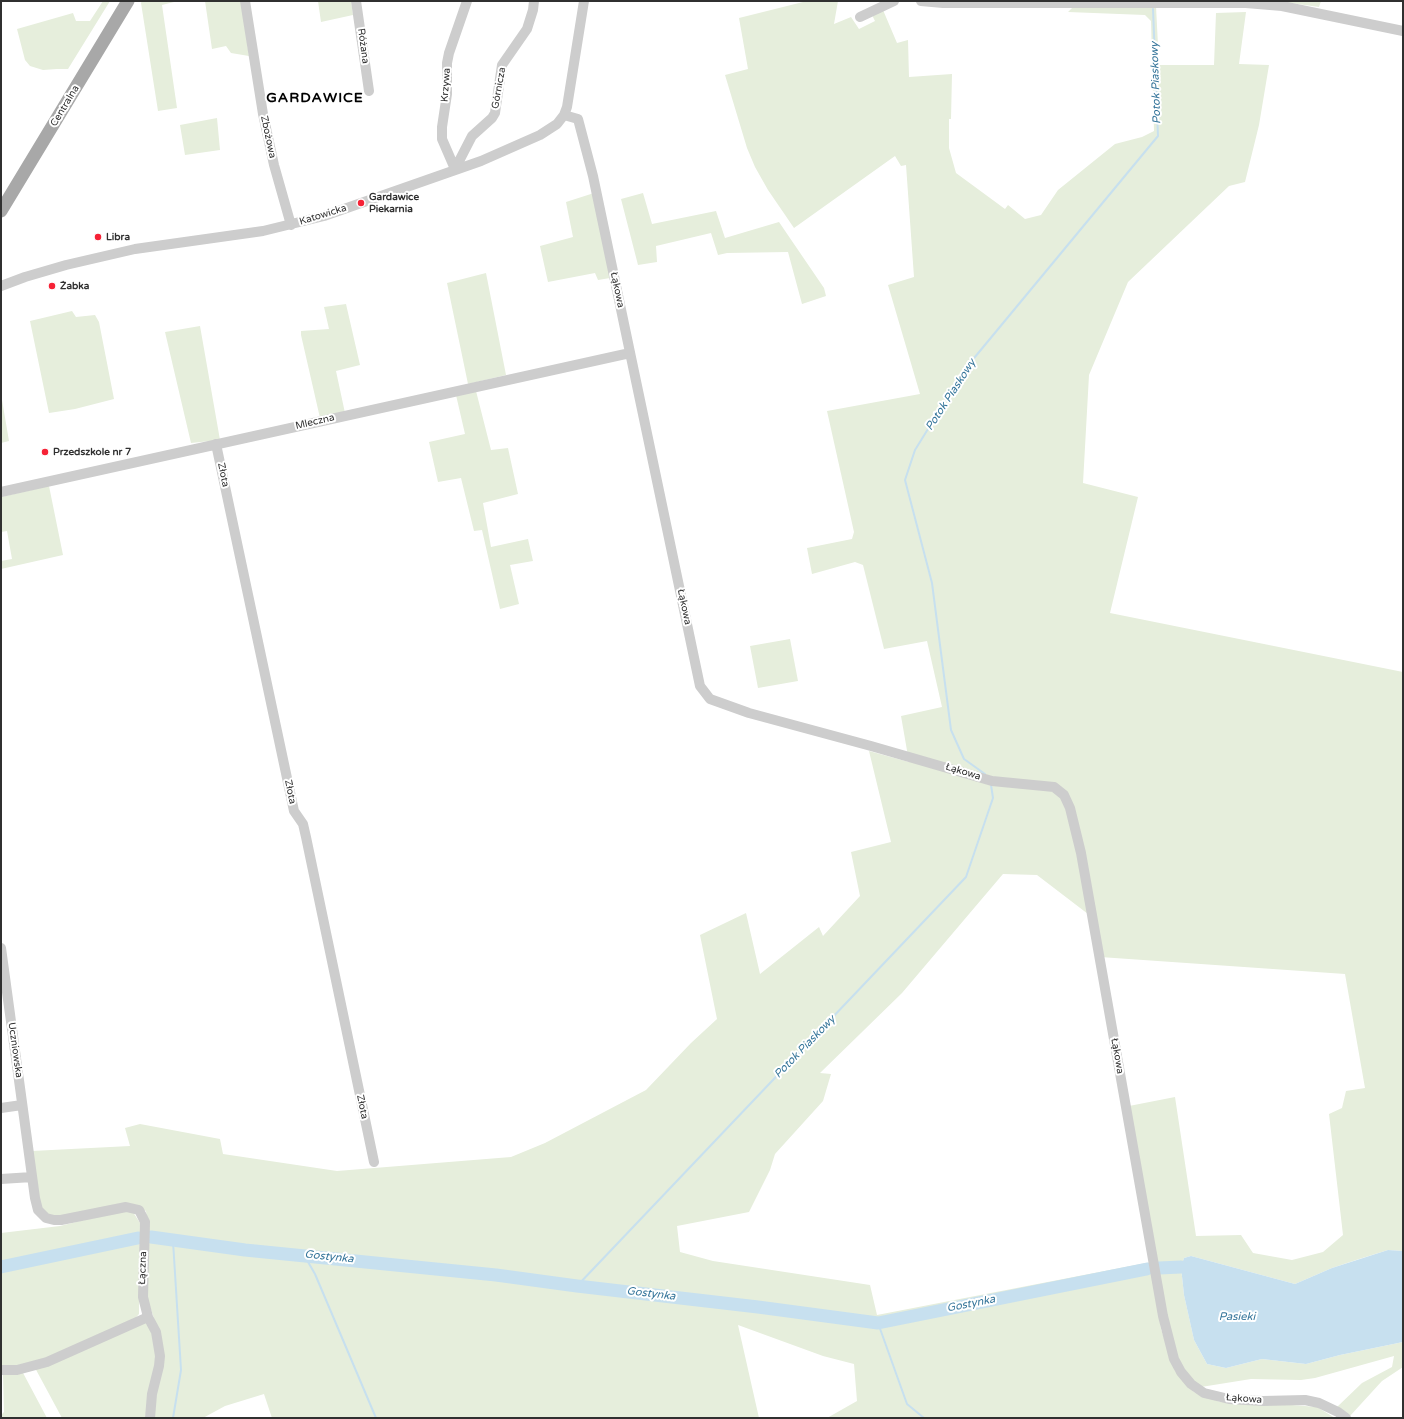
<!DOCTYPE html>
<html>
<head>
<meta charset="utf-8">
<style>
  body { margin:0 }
  #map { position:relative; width:1404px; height:1419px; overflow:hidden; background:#fff; font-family:"Varela Round",sans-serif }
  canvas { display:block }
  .frame { position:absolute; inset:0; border:2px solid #303030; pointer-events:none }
</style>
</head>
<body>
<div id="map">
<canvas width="1404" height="1419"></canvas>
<div class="frame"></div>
</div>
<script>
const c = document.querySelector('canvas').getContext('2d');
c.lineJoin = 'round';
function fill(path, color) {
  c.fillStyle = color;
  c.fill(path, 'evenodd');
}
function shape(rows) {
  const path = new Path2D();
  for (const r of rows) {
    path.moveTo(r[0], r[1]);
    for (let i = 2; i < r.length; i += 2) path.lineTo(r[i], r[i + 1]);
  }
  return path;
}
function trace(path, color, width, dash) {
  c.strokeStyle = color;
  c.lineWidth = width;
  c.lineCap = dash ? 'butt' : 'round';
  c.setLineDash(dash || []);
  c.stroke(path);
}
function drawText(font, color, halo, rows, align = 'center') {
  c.font = font + ' "Varela Round",sans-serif';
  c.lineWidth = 4;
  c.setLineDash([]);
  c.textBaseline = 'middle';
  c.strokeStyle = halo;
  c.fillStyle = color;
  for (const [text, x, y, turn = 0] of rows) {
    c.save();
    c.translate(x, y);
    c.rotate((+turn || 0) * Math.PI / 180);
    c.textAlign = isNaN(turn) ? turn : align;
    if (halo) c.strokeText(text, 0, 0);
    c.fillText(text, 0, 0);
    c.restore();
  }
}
const green = shape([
  [103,1,110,1,68,69,57,69,43,70,30,66,25,60,17,29,73,13,76,21,90,21],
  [142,1,178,1,162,5,177,108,158,111,141,3],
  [205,1,241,1,249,56,231,53,226,46,212,49],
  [318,1,351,1,353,15,321,22],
  [807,1,838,1,834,24,851,17,859,29,875,21,872,15,883,10,897,43,908,40,909,77,952,74,951,119,949,119,949,148,956,173,1005,209,1008,205,1025,219,1041,215,1058,190,1115,144,1142,137,1154,131,1151,21,1145,15,1068,12,1073,7,1156,6,1159,65,1214,65,1216,13,1246,12,1239,64,1269,65,1259,125,1245,182,1229,186,1128,282,1089,375,1083,483,1138,497,1110,613,1403,672,1403,1251,1388,1250,1356,1260,1332,1268,1295,1284,1191,1256,1184,1258,1181,1267,1184,1295,1194,1340,1207,1364,1226,1368,1262,1359,1306,1364,1340,1355,1403,1342,1403,1367,1382,1381,1350,1416,1337,1407,1362,1383,1392,1367,1394,1356,1315,1378,1301,1380,1251,1379,1201,1387,1186,1374,1176,1356,1167,1324,1129,1106,1175,1097,1196,1236,1241,1235,1253,1253,1292,1260,1323,1252,1343,1235,1329,1114,1342,1108,1346,1091,1365,1088,1345,974,1100,957,1075,820,1088,914,1037,875,1003,874,902,993,820,1073,831,1074,823,1101,775,1154,770,1170,749,1212,677,1226,680,1252,713,1261,870,1285,877,1315,1151,1262,1161,1329,1175,1371,1194,1392,1220,1402,1280,1404,1317,1407,1335,1418,827,1418,857,1401,854,1364,823,1356,738,1325,759,1418,272,1418,264,1394,225,1406,203,1418,155,1418,153,1414,154,1402,164,1359,157,1327,147,1298,148,1230,146,1211,132,1205,119,1205,59,1218,46,1214,39,1207,32,1151,130,1146,125,1128,140,1124,220,1139,223,1154,337,1171,511,1157,545,1143,646,1090,691,1043,717,1019,700,935,746,913,760,974,819,927,823,936,860,896,851,852,891,842,869,751,909,762,901,716,942,707,927,641,884,649,863,565,855,562,812,574,807,548,852,539,854,532,827,411,920,394,888,285,914,277,906,165,901,166,895,156,794,228,768,190,755,167,747,148,725,75,748,69,739,18],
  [1276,1,1321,1,1319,7],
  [217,118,220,150,185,155,180,125],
  [594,193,610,278,598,280,595,273,548,282,540,246,573,237,566,202],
  [643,193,652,224,716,211,725,238,779,222,824,288,826,296,802,304,788,252,727,253,718,255,711,233,656,246,657,262,638,265,621,199],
  [486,273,506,375,468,384,447,283],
  [346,304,360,365,336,371,345,413,320,418,301,335,301,331,329,329,324,307],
  [72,311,76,317,95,315,99,322,114,399,75,409,49,413,30,321],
  [200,326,220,440,191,443,165,332],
  [476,391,491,450,508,448,518,494,483,503,491,547,528,539,533,561,510,565,519,604,500,609,482,530,474,531,461,478,438,482,429,442,465,434,456,395],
  [1,394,9,441,1,443],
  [49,486,63,555,1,569,1,561,12,559,7,531,1,532,1,497],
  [790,639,798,681,758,688,750,646],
  [120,1211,133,1212,140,1223,139,1314,126,1329,145,1322,152,1331,158,1359,145,1418,62,1418,34,1366,22,1371,47,1418,1,1418,1,1415,4,1412,3,1375,1,1374,1,1233,60,1226]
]);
const water = shape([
  [1388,1250,1403,1251,1403,1342,1340,1355,1306,1364,1262,1359,1226,1368,1207,1364,1194,1340,1184,1295,1181,1267,1184,1258,1191,1256,1295,1284,1332,1268]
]);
const stream = shape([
  [985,774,964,759,951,730,932,583,905,480,915,450,965,369,1158,136,1153,9],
  [173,1241,181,1370,173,1418],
  [304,1255,315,1274,376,1418],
  [577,1286,966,877,993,798,991,785],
  [878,1323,907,1404,924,1418]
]);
const river = shape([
  [151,1237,245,1250,496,1275,577,1286,758,1307,878,1323,1147,1269],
  [1,1267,138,1238],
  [1159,1268,1181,1267]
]);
const minor = shape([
  [245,1,263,114,274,165,291,225],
  [356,1,369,91],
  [921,1,943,3,1246,3,1282,6,1403,31],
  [860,17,894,1],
  [564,115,578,119,593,176,700,686,710,699,749,713,871,746,992,781,1054,787,1064,795,1070,808,1081,853,1163,1316,1174,1359,1181,1372,1191,1384,1204,1393,1229,1399,1263,1401,1305,1400,1319,1403,1338,1412,1346,1418],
  [455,169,472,136,492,118,495,113,502,65,527,29,533,10,534,1],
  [455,169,442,139,442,127,447,94,447,63,449,53,467,1],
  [1,286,25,277,66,265,135,249,263,231,324,216,481,161,540,135,557,124,564,115,567,107,584,1],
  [216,444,294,811,303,824,306,837,374,1162],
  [1,492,630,353],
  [1,948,35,1198,38,1210,46,1218,54,1220,61,1220,126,1207,139,1210,145,1222,143,1297,148,1317,156,1332,160,1356,159,1366,152,1394,150,1418],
  [1,1108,22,1105],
  [1,1179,32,1177],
  [1,1370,17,1370,47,1362,148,1317]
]);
const major = shape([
  [1,211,128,1]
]);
const markers = [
  [361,203,4,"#f62236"],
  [98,237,4,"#f62236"],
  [52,286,4,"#f62236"],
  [45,452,4,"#f62236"]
];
const streetNames = [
  ["Różana",363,46,82],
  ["Krzywa",446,85,-86],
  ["Górnicza",499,88,-80],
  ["Centralna",65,106,-59],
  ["Zbożowa",268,137,78],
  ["Katowicka",323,215,-17],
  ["Łąkowa",617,290,78],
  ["Mleczna",315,422,-13],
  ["Złota",223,475,78],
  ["Łąkowa",684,607,78],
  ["Łąkowa",963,772,17],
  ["Złota",290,792,78],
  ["Uczniowska",15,1050,82],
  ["Łąkowa",1117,1056,80],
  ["Złota",362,1107,78],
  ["Łączna",143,1268,-88],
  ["Łąkowa",1244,1399,4]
];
const poiNames = [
  ["Gardawice",369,197],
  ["Piekarnia",369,209],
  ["Libra",106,237],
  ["Żabka",60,286],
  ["Przedszkole nr 7",53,452]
];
const waterNames = [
  ["Potok Piaskowy",1156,83,-92],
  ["Potok Piaskowy",951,395,-57],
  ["Potok Piaskowy",805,1047,-46],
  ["Gostynka",329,1257,6],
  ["Gostynka",651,1294,7],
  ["Gostynka",971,1304,-11],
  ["Pasieki",1237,1317]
];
const districtNames = [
  ["GARDAWICE",315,98]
];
fill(green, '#e6eedc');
fill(water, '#c7e0ef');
trace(stream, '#c7e0ef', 2);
trace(river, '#c7e0ef', 13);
trace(minor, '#cdcdcd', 10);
trace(major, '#a8a8a8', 13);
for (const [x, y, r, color] of markers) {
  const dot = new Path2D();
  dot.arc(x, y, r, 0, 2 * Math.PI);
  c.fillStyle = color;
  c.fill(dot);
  trace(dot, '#fff', 1.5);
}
drawText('10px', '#303030', '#fff', streetNames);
drawText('bold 10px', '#303030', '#fff', poiNames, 'left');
drawText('italic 11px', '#35759a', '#fff', waterNames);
c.letterSpacing = '1px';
drawText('bold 14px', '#000', '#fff', districtNames);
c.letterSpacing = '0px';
</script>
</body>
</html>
